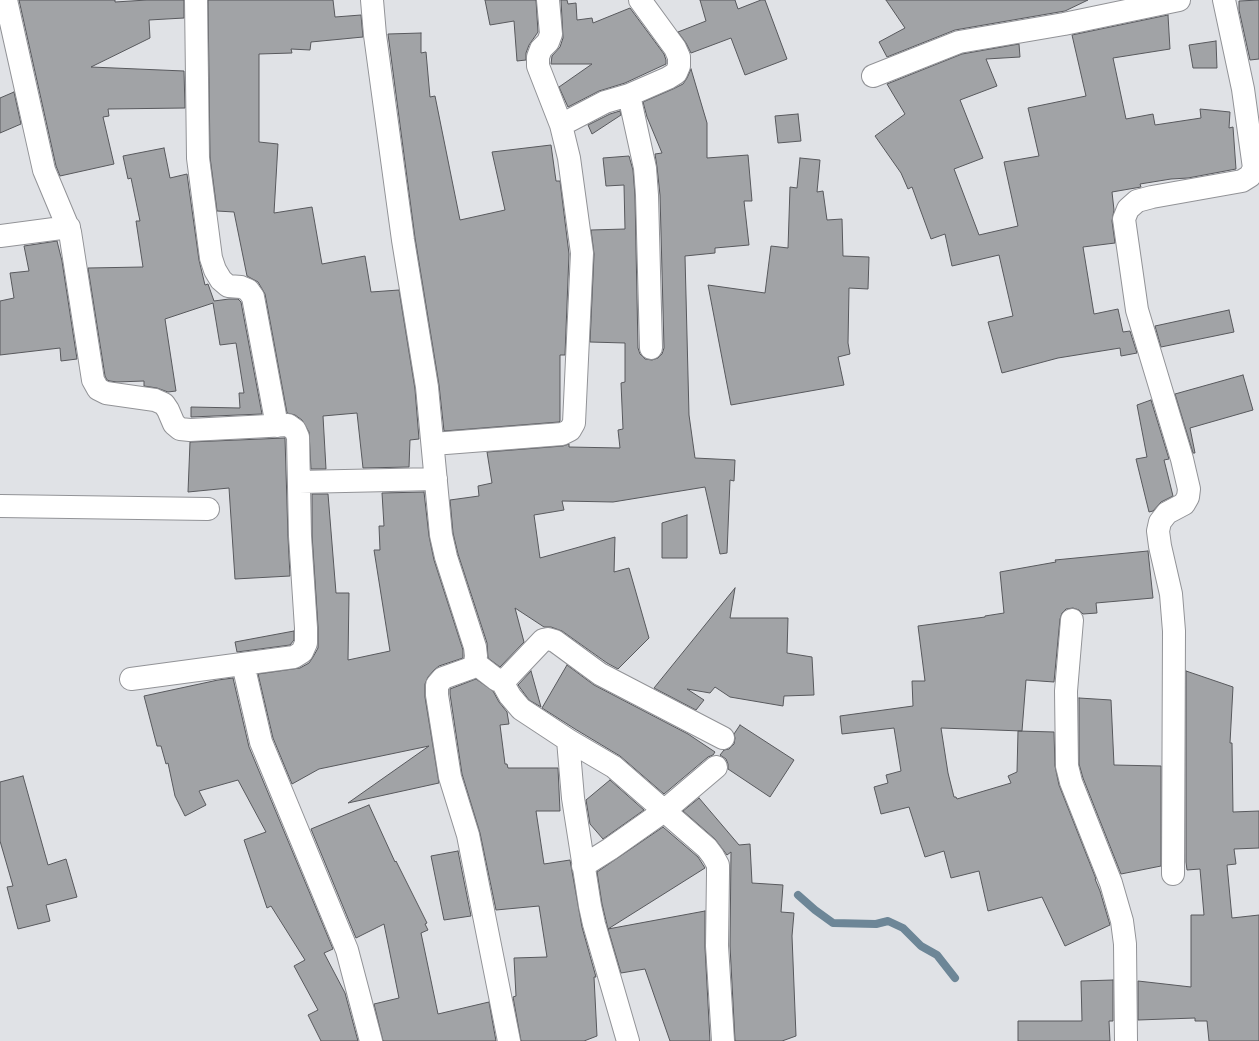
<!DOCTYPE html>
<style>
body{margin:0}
canvas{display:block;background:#e0e2e6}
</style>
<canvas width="1259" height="1041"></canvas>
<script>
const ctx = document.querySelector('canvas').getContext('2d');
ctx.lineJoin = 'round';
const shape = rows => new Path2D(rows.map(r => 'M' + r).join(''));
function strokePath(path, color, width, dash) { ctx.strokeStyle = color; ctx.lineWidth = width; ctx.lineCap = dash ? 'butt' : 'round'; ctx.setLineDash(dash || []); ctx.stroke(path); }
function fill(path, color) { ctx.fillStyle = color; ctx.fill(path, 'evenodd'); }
strokePath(shape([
 [798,895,815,910,833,923,876,924,888,921,903,928,921,946,937,955,955,978]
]), '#6d8697', 8);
const building = shape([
 [19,0,115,0,115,2,147,0,184,0,184,18,149,20,150,38,91,67,184,71,185,108,108,109,109,116,103,117,114,164,60,176,56,166,19,0],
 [208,0,333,0,335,17,361,15,363,37,311,42,310,50,291,49,292,53,259,54,259,142,278,144,274,213,312,207,322,264,365,256,371,292,399,290,415,389,419,439,410,440,409,467,363,468,357,413,323,416,326,469,311,469,309,432,302,420,295,415,287,413,265,294,258,282,247,276,234,212,217,211,210,157,208,0],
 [485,0,536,0,538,32,529,45,526,53,526,60,517,61,514,21,490,25,485,0],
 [561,0,567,0,568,4,576,3,577,20,592,18,593,23,630,8,664,54,666,60,666,64,625,83,599,91,568,107,559,87,592,64,551,64,552,56,560,47,563,38,561,0],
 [700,0,735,0,738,9,761,0,765,0,787,59,745,75,731,38,691,53,686,43,678,32,706,21,700,0],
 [886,0,1088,0,1065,11,955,30,887,57,879,42,905,28,886,0],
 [1259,0,1259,59,1250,60,1239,10,1239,1,1259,0],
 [1168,15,1170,49,1113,58,1126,119,1153,114,1155,125,1201,118,1200,109,1230,112,1229,128,1233,127,1236,169,1188,178,1171,179,1140,184,1141,187,1112,192,1114,210,1112,221,1115,243,1083,247,1094,314,1118,309,1123,332,1130,331,1137,353,1121,356,1120,348,1058,358,1002,373,988,322,1013,316,999,255,952,266,945,234,931,239,912,187,908,189,901,173,875,136,905,114,887,84,962,54,1019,44,1020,57,986,59,997,86,960,100,983,158,954,169,979,235,1018,226,1004,162,1039,156,1028,108,1086,96,1072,35,1168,15],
 [421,33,421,53,426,52,430,97,435,96,460,220,505,210,492,152,551,145,556,181,560,181,569,254,565,355,560,355,560,421,559,422,444,431,439,385,415,238,388,34,421,33],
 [1216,41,1217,68,1193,68,1189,45,1216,41],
 [691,69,707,123,707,158,748,155,752,201,744,201,749,245,715,248,715,253,685,256,689,415,695,458,735,460,734,481,730,480,727,553,720,554,705,487,613,502,562,501,564,510,534,515,540,558,615,537,614,572,629,568,649,638,618,669,607,663,562,631,551,627,544,627,515,608,524,642,500,667,488,658,487,643,458,554,453,533,450,500,479,496,478,486,492,483,487,452,563,446,569,444,569,447,620,448,618,430,623,429,621,383,625,382,625,343,590,342,594,254,591,230,625,229,624,185,606,186,603,158,629,156,633,170,635,196,638,348,640,354,645,359,652,360,658,358,662,354,664,348,660,195,657,167,655,154,662,153,647,117,643,102,673,89,683,84,687,78,691,69],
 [14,92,21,124,0,133,0,98,14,92],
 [620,111,621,115,592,134,588,125,610,114,620,111],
 [798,114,801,141,778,143,775,116,798,114],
 [164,148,170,178,187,174,199,260,205,285,208,284,214,301,229,299,238,299,241,302,262,414,191,417,191,407,240,408,239,393,244,393,236,343,220,345,213,303,165,319,176,391,168,392,157,388,144,386,144,381,117,382,110,381,107,380,105,376,88,268,143,267,136,221,140,221,131,178,128,179,123,156,164,148],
 [800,158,820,160,817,192,823,191,827,220,842,219,843,256,869,257,868,289,849,288,848,343,850,354,838,357,844,385,731,405,708,285,765,293,771,246,788,248,790,187,797,188,800,158],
 [57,241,62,261,77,359,61,361,60,348,0,355,0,301,14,298,10,273,29,271,24,246,57,241],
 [1229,310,1234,332,1161,347,1155,326,1229,310],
 [1243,375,1253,410,1190,428,1195,453,1193,453,1175,394,1243,375],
 [1151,400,1169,459,1164,460,1173,496,1161,502,1153,511,1149,512,1136,459,1147,457,1137,405,1151,400],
 [285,438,288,536,290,576,235,579,229,488,188,492,190,442,285,438],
 [424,492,429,536,434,560,463,650,463,658,439,666,434,670,428,677,425,684,425,697,439,783,348,803,429,746,319,769,292,784,273,738,258,674,300,668,309,663,313,657,318,648,318,627,312,535,312,494,328,494,336,593,349,593,348,660,390,651,374,550,380,550,379,526,384,526,382,493,424,492],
 [687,515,687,558,662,558,662,523,687,515],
 [1148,551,1153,598,1096,603,1097,613,1083,614,1079,610,1073,608,1066,609,1062,613,1060,619,1054,682,1026,680,1022,731,941,728,948,773,954,797,956,797,957,799,1011,783,1008,776,1017,772,1018,731,1054,732,1055,766,1059,785,1096,879,1095,879,1100,891,1110,925,1065,946,1042,897,988,911,979,871,951,878,944,851,925,857,909,807,881,814,874,787,888,783,886,775,901,771,894,728,842,734,840,716,913,706,912,681,925,681,918,626,985,617,985,616,1004,613,1000,572,1056,562,1055,560,1148,551],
 [735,588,730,618,788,618,787,653,812,657,814,695,784,696,783,706,730,697,715,687,710,693,687,689,704,700,696,710,654,688,735,588],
 [294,631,294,640,290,645,237,652,235,642,294,631],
 [567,665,594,685,688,734,715,752,713,755,708,757,664,794,620,756,575,729,542,708,567,665],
 [531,671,541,707,529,700,518,685,531,671],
 [1186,671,1233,687,1230,743,1232,743,1233,812,1259,811,1259,848,1234,849,1236,864,1227,865,1232,918,1259,915,1259,1041,1209,1041,1207,1021,1195,1021,1195,1018,1138,1020,1138,981,1191,987,1191,915,1204,915,1200,869,1187,870,1186,862,1186,671],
 [233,678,249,747,333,949,324,953,345,993,358,1041,321,1041,308,1015,318,1010,294,966,305,960,271,906,267,908,244,840,266,832,238,780,199,791,206,805,185,816,175,796,168,763,166,764,161,746,157,746,144,696,218,680,233,678],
 [476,679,493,691,499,702,507,712,509,724,500,725,505,764,507,764,508,768,558,768,560,811,536,811,544,864,570,860,582,927,596,977,594,977,597,1036,584,1041,521,1041,513,997,516,996,514,958,547,957,539,906,496,910,480,833,462,774,450,694,450,689,476,679],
 [1079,698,1111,700,1114,765,1161,766,1161,866,1121,874,1083,778,1079,764,1079,698],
 [740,725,794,760,770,797,728,769,728,764,726,759,720,755,724,750,729,749,734,744,735,738,734,734,740,725],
 [23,776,48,865,66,859,77,897,46,905,50,921,18,929,7,887,13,886,0,841,0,782,23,776],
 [610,780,644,810,603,839,590,824,586,800,610,780],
 [699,798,739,845,750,844,752,883,783,885,781,912,794,913,792,936,796,1036,782,1041,735,1041,730,946,731,852,727,855,715,839,683,811,699,798],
 [369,805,395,862,396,861,427,923,425,924,428,930,421,933,438,1014,489,1002,496,1041,383,1041,374,1004,399,998,384,924,356,938,311,829,369,805],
 [663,827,698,857,705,868,608,929,602,904,597,872,663,827],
 [458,851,471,916,444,920,431,856,458,851],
 [705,911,705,947,710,1041,670,1041,645,969,621,973,608,929,705,911],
 [1113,980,1113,1021,1109,1021,1110,1041,1018,1041,1018,1021,1082,1021,1081,981,1113,980]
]);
fill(building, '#a1a3a6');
strokePath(building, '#58595d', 1);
const minor = shape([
 [6,0,44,170,70,232,93,380,98,389,106,393,155,400,164,404,168,410,174,424,180,429,190,430,288,425,295,430,298,437,300,536,306,628,306,643,302,652,294,657,131,679],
 [196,0,198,158,211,258,215,270,221,280,228,286,241,287,248,290,253,297,277,426],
 [372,0,375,35,403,240,427,387,441,535,446,557,475,647,476,656,475,663,471,668,443,678,437,685,437,695,450,777,468,835,509,1041],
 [873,76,959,42,1064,24,1179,0],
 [629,95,645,168,647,195,651,348],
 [561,125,605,102,629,95,668,78,676,73,679,66,679,57,675,48,640,0],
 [0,236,69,227],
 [433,444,562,434,570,430,574,423,582,253,569,158,561,125,538,66,538,57,541,49,548,42,551,34,548,0],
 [299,482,436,479],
 [0,506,208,509],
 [1072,620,1066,691,1067,766,1071,782,1111,883,1122,921,1125,944,1126,1041],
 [475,663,497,680,501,680,507,678,543,640,548,639,555,641,600,674,723,738],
 [243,664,261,742,347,950,371,1041],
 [501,680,510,696,521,709,568,740,614,767,707,848,713,856,718,865,718,873,717,946,723,1041],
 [568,740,573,798,590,906,594,924,628,1041],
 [583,866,610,849,664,811,716,767],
 [1173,874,1174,631,1171,594,1160,546,1158,531,1160,522,1167,513,1184,504,1188,497,1189,489,1182,459,1137,310,1124,219,1128,209,1137,201,1152,197,1242,181,1250,176,1254,168,1243,89,1224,0]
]);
strokePath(minor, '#929397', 24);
strokePath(minor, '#fff', 22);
</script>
